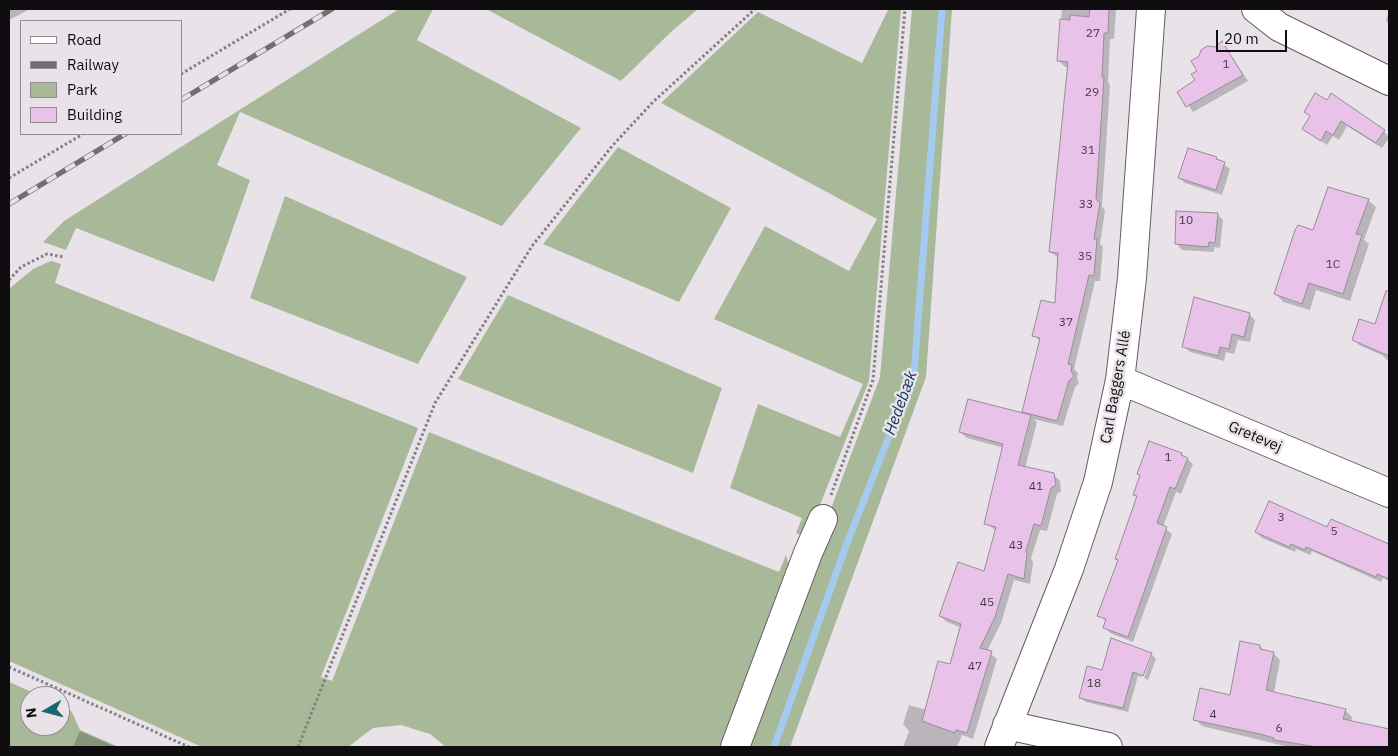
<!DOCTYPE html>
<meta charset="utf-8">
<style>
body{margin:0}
#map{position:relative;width:1398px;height:756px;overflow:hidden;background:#e9e3e9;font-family:"IBM Plex Sans",sans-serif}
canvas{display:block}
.frame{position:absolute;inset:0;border:10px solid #0f0d0f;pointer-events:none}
.legend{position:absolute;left:20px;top:20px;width:162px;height:115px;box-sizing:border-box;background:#e9e3e9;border:1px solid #928d92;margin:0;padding:6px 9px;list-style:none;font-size:15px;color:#0f0d0f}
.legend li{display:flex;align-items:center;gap:10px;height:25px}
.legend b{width:25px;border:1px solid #928d92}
.north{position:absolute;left:20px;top:686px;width:50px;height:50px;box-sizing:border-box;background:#e9e3e9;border:1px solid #928d92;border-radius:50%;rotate:262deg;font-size:14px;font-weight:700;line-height:20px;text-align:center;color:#0f0d0f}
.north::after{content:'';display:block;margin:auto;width:18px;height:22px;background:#1a676f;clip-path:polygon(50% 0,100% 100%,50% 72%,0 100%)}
.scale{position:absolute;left:1216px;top:30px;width:71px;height:22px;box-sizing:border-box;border:2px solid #0f0d0f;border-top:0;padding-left:6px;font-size:15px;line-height:18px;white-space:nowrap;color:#0f0d0f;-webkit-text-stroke:4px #e9e3e9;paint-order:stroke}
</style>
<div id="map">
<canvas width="1398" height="756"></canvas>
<div class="frame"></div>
<ul class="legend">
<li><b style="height:6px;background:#fff"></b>Road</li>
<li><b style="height:6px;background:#726f72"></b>Railway</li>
<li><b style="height:14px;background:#a8b999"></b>Park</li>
<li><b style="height:14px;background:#e8c2e8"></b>Building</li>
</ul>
<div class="north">N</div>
<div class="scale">20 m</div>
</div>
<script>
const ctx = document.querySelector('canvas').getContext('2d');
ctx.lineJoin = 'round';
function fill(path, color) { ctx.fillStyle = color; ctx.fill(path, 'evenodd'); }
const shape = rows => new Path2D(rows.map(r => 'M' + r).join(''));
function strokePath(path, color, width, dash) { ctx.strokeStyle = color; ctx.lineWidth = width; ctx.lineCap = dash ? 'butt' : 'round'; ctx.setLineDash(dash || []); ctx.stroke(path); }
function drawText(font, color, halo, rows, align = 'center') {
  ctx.font = font + ' "IBM Plex Sans",sans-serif'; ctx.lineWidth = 5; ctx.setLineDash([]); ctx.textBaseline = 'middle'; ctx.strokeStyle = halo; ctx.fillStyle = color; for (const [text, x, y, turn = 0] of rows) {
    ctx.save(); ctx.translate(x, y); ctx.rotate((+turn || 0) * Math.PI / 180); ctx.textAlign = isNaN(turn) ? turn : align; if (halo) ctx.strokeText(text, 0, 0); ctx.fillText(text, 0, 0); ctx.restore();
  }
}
fill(shape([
 [399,9,433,9,417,40,581,128,502,226,240,112,217,165,250,180,214,282,76,228,66,250,43,242,64,221],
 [486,9,698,9,672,31,621,81],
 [886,9,901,9,869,381,807,538,796,533,802,518,730,488,758,404,840,437,863,384,714,319,765,226,849,271,877,219,661,103,758,12,862,63,888,10],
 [912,9,952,9,926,377,790,747,742,747,880,377],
 [618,147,731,208,679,302,543,244],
 [285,196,467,277,418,364,250,298],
 [51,261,61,264,55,283,418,428,321,677,332,681,429,432,779,572,786,555,790,570,727,747,446,747,430,734,401,725,373,728,348,747,202,747,9,661,9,289,33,269],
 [508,295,722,388,693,473,458,379],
 [9,682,41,696,30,696,30,726,60,726,60,704,72,712,80,730,119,747,9,747]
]), '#a8b999');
fill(shape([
 [9,9,30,9,9,20],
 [1062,9,1116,9,1114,39,1110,39,1108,82,1110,85,1102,206,1105,211,1100,244,1103,247,1100,281,1095,281,1074,369,1078,373,1077,378,1079,383,1075,387,1063,426,1033,419,1037,422,1025,468,1053,474,1060,481,1061,491,1057,494,1047,531,1040,530,1031,558,1033,562,1030,584,1014,580,1001,623,987,651,997,659,973,739,962,735,957,747,903,747,909,731,903,724,909,705,926,710,951,665,962,628,947,622,940,616,985,572,996,531,986,523,1004,448,967,438,960,432,1027,415,1023,411,1040,342,1034,335,1056,305,1059,258,1050,252,1069,67,1065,67,1058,60],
 [1389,10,1389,24,1386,21],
 [1222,43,1248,81,1193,112,1179,92,1197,81,1200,57],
 [1305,112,1384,131,1389,138,1382,148,1347,126,1339,140,1333,136,1327,145,1303,129,1311,117],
 [1216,158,1230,169,1222,195,1185,183,1179,177],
 [1368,200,1376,207,1364,240,1369,244,1350,301,1316,290,1310,310,1283,302,1276,294,1314,231],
 [1217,214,1223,220,1220,248,1214,247,1214,252,1182,250,1177,244],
 [1195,299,1249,314,1255,320,1250,342,1238,340,1234,354,1226,352,1224,361,1190,352,1184,347],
 [1378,317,1389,321,1389,362,1382,355,1359,345,1354,339,1375,326],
 [1181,454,1193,464,1181,494,1176,492,1163,527,1172,534,1133,642,1110,633,1105,628,1107,622,1099,615,1119,561,1116,558,1138,498,1134,495,1141,476,1138,473],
 [1332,520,1389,544,1389,581,1383,578,1381,582,1312,551,1310,555,1296,549,1295,552,1262,538,1256,532,1328,529],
 [1260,646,1265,652,1273,653,1280,660,1274,693,1345,710,1352,717,1351,722,1389,730,1389,747,1289,747,1202,726,1195,719,1231,696],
 [1151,654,1141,677,1138,676,1128,712,1086,702,1080,697,1103,671],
 [1152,655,1156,659,1148,680,1144,678],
 [80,731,116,747,73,747]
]), '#0003');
strokePath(shape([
 [774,747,847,543,914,373,942,9]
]), '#a4cbef', 7);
const building = shape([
 [1090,9,1109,9,1108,33,1104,33,1102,77,1104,77,1096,199,1100,203,1094,239,1097,239,1094,276,1089,275,1068,364,1072,365,1071,371,1074,376,1069,381,1057,421,1022,412,1040,338,1032,336,1041,300,1055,303,1058,253,1049,252,1068,62,1057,61,1060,19,1070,20,1070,15,1089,17,1090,9],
 [1222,41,1243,75,1186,107,1177,92,1195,80,1191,74,1197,71,1191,61,1199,56,1201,50,1207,46,1215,47,1222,41],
 [1315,93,1327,100,1331,93,1385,130,1376,143,1341,121,1333,135,1326,131,1321,141,1302,129,1310,116,1304,112,1315,93],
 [1188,148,1217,157,1216,159,1225,162,1216,190,1178,178,1188,148],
 [1328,187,1369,199,1356,234,1362,235,1343,294,1309,283,1302,304,1274,294,1295,230,1298,225,1313,230,1328,187],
 [1176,211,1218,213,1215,243,1209,242,1208,247,1175,244,1176,211],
 [1386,291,1389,291,1389,356,1352,340,1359,319,1375,324,1386,291],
 [1194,297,1250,313,1244,337,1232,334,1229,349,1220,347,1218,356,1182,347,1194,297],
 [968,399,1031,415,1018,465,1054,473,1056,485,1051,488,1041,526,1034,524,1026,551,1027,554,1024,579,1008,574,995,617,980,648,992,651,967,733,956,730,955,733,922,721,938,661,950,664,961,624,939,616,958,562,984,571,996,527,984,524,1003,444,959,432,968,399],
 [1149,441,1182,453,1181,455,1188,458,1175,489,1170,487,1157,523,1167,527,1128,637,1103,628,1106,619,1097,616,1118,560,1115,559,1137,496,1133,495,1140,475,1137,474,1149,441],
 [1269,501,1327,527,1331,519,1389,544,1389,579,1377,574,1376,577,1306,547,1305,550,1291,544,1289,547,1255,532,1269,501],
 [1111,638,1152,653,1143,676,1133,672,1123,708,1079,698,1087,666,1102,670,1111,638],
 [1240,641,1260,645,1260,649,1274,652,1266,690,1346,709,1343,719,1389,729,1389,747,1317,747,1274,740,1274,738,1260,734,1193,720,1200,688,1230,695,1240,641]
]);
fill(building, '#e8c2e8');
strokePath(building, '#958e94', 1);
const street = shape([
 [1256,9,1279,27,1389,81],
 [1120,380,1389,493],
 [1007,725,1108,747],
 [735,747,808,553,823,519],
 [999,747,1069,569,1098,482,1120,380,1132,278,1151,9]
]);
strokePath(street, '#625c62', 30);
strokePath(shape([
 [181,74,290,9],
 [9,178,83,134],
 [9,280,21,267,47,254,64,257],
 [831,495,873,380,905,9],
 [9,667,189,747],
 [298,747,435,403,532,246,613,145,653,102,755,9]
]), '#837f83', 3, [2.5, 2.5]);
strokePath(street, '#fff', 28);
const rail = shape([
 [181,100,332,9],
 [9,204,125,134]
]);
strokePath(rail, '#726f72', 5.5);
strokePath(rail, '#e9e3e9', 4, [11]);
drawText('12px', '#453a45', null, [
 ["27",1093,34],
 ["1",1226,65],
 ["29",1092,93],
 ["31",1088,151],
 ["33",1086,205],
 ["10",1186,221],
 ["35",1085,257],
 ["1C",1333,265],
 ["37",1066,323],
 ["1",1168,458],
 ["41",1036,487],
 ["3",1281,518],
 ["5",1334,532],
 ["43",1016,546],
 ["45",987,603],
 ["47",975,667],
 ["18",1094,684],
 ["4",1213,715],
 ["6",1279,729]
]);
drawText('15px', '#0f0d0f', '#e9e3e9', [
 ["Carl Baggers Allé",1116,387,-80],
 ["Gretevej",1255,437,23]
]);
drawText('italic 16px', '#0b375a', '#e9e3e9', [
 ["Hedebæk",901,403,-70]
]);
</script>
